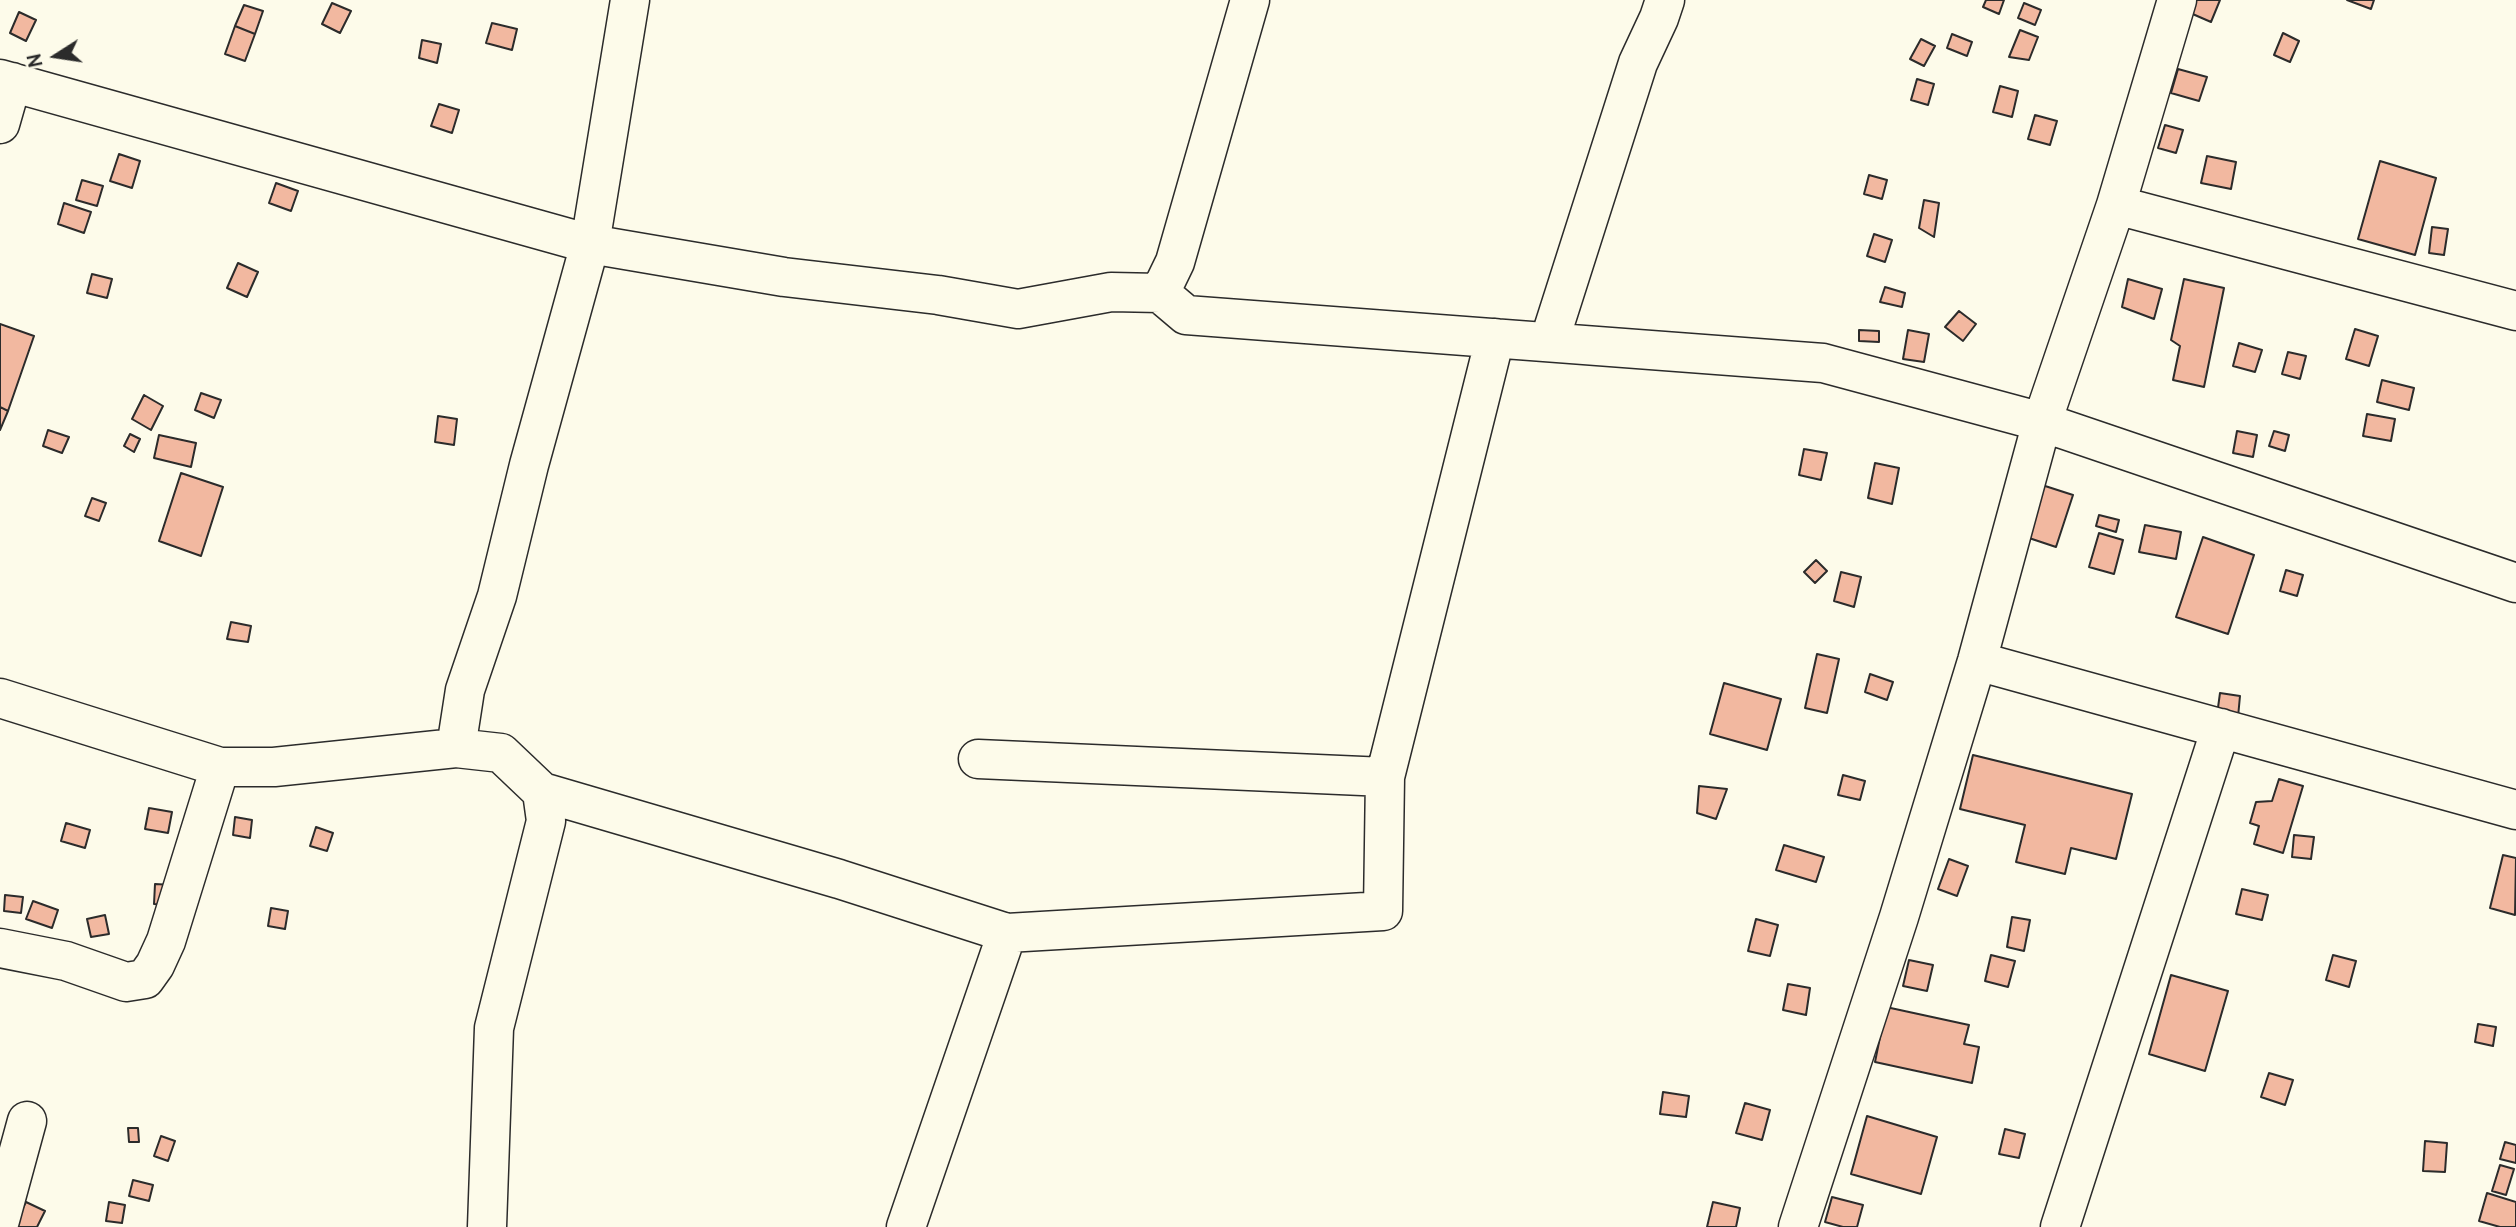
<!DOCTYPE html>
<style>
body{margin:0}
#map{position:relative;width:2516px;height:1227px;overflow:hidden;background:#fdfbea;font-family:Cabin,sans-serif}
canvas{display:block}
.north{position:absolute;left:21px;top:21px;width:70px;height:70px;-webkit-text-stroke:5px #fdfbea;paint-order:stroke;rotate:258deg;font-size:19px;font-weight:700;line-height:28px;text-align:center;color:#2b2b2b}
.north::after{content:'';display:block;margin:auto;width:24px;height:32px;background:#2b2b2b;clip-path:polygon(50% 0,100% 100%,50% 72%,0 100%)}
</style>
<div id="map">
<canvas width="2516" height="1227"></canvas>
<div class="north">N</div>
</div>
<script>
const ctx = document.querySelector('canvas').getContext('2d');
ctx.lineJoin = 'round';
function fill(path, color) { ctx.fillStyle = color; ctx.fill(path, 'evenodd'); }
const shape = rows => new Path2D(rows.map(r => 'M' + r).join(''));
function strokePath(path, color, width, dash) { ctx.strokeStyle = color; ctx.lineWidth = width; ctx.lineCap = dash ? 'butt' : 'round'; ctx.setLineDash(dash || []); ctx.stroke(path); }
const building = shape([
 [1986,0,2004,0,1999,14,1983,7,1986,0],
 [2193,0,2220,0,2211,22,2188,12,2193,0],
 [2347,0,2374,0,2371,9,2347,0],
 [332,3,351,11,340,33,322,24,332,3],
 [2024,3,2041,10,2035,25,2018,18,2024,3],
 [244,5,263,11,255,34,235,26,244,5],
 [19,12,36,20,26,41,10,33,19,12],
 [492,23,517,29,512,50,486,43,492,23],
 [235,26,255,34,245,61,225,54,235,26],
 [2020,30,2038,37,2029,60,2009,57,2020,30],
 [2283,33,2299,41,2290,62,2274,55,2283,33],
 [1952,34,1972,42,1967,56,1947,48,1952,34],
 [1921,39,1935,46,1924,66,1910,59,1921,39],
 [422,40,441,44,437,63,419,58,422,40],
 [2178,69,2207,77,2199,101,2171,93,2178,69],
 [1917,79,1934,84,1928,105,1911,100,1917,79],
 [2000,86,2018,91,2012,117,1993,112,2000,86],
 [439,104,459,110,452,133,431,126,439,104],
 [2035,115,2057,121,2050,145,2028,139,2035,115],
 [2165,125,2183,130,2176,153,2158,148,2165,125],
 [119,154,140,161,132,188,110,181,119,154],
 [2207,156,2236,162,2231,189,2201,183,2207,156],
 [2380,161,2436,178,2415,255,2358,239,2380,161],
 [1869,175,1887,180,1882,199,1864,194,1869,175],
 [82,180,103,186,97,206,76,200,82,180],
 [276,183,298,191,291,211,269,203,276,183],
 [1924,200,1939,203,1934,237,1919,228,1924,200],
 [64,203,91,212,84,233,58,224,64,203],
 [2432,227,2448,229,2444,255,2429,253,2432,227],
 [1874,234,1892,240,1885,262,1867,256,1874,234],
 [238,263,258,272,247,297,227,288,238,263],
 [92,274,112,279,107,298,87,293,92,274],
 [2128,279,2162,289,2154,319,2122,307,2128,279],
 [2184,279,2224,288,2204,387,2173,380,2180,346,2171,340,2184,279],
 [1885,287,1905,293,1902,307,1880,302,1885,287],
 [1959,311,1976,324,1963,341,1945,327,1959,311],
 [0,324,34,336,8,411,0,407,0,324],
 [2355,329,2378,336,2369,366,2346,359,2355,329],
 [1859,330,1879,331,1879,342,1859,341,1859,330],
 [1908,330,1929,334,1924,362,1903,359,1908,330],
 [2239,343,2262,350,2255,372,2233,366,2239,343],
 [2288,352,2306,356,2300,379,2282,374,2288,352],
 [2382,380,2414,388,2409,410,2377,402,2382,380],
 [201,393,221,400,214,418,195,410,201,393],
 [144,395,163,406,151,430,132,419,144,395],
 [0,407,8,411,0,430,0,407],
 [2367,414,2395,419,2391,441,2363,436,2367,414],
 [438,416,457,419,454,445,435,442,438,416],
 [48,430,69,437,62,453,43,446,48,430],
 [2237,431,2257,435,2253,457,2233,453,2237,431],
 [2274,431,2289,435,2285,451,2269,446,2274,431],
 [130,434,140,439,134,452,124,446,130,434],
 [159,435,196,443,191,467,154,458,159,435],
 [1804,449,1827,453,1821,480,1799,475,1804,449],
 [1875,463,1899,468,1892,504,1868,498,1875,463],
 [181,473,223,487,201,556,159,541,181,473],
 [2042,485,2073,495,2056,547,2026,537,2042,485],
 [92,498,106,503,99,521,85,516,92,498],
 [2099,515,2119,520,2116,532,2096,526,2099,515],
 [2145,525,2181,532,2176,559,2139,552,2145,525],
 [2099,533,2123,540,2114,574,2089,567,2099,533],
 [2203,537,2254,555,2228,634,2176,617,2203,537],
 [1816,560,1827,571,1815,583,1804,572,1816,560],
 [2286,570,2303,575,2297,596,2280,591,2286,570],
 [1841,572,1861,577,1854,607,1834,601,1841,572],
 [231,622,251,626,248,642,227,639,231,622],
 [1817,654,1839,659,1827,713,1805,708,1817,654],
 [1870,674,1893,682,1887,700,1865,692,1870,674],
 [1724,683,1781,699,1767,750,1710,734,1724,683],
 [2220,693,2240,696,2238,717,2217,715,2220,693],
 [1973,755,2132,794,2116,859,2071,848,2065,874,2016,862,2025,825,1960,809,1973,755],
 [1843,775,1865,781,1860,800,1838,795,1843,775],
 [2279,779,2303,786,2283,853,2254,844,2259,826,2250,823,2256,802,2272,801,2279,779],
 [1699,786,1727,789,1716,819,1697,813,1699,786],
 [149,808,172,812,168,833,145,829,149,808],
 [235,817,252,820,250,838,233,835,235,817],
 [66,823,90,830,85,848,61,841,66,823],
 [316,827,333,833,327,851,310,846,316,827],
 [2294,835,2314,837,2311,859,2292,857,2294,835],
 [1784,845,1824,857,1816,882,1776,870,1784,845],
 [2503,855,2516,858,2515,915,2490,908,2503,855],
 [1949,859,1968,866,1957,896,1938,889,1949,859],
 [155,884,172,885,171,905,154,904,155,884],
 [2242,889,2268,895,2262,920,2236,914,2242,889],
 [5,895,23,897,21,913,4,911,5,895],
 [33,901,58,910,52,928,26,919,33,901],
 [271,908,288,911,285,929,268,926,271,908],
 [105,915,109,934,91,937,87,919,105,915],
 [2012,917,2030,920,2024,951,2007,947,2012,917],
 [1756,919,1778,925,1770,956,1748,951,1756,919],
 [1991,955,2015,961,2008,987,1985,981,1991,955],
 [2333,955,2356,961,2349,987,2326,980,2333,955],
 [1909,960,1933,965,1927,991,1903,986,1909,960],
 [2171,975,2228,991,2205,1071,2149,1054,2171,975],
 [1788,984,1810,988,1806,1015,1783,1010,1788,984],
 [1886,1007,1969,1025,1964,1044,1979,1047,1972,1083,1875,1062,1886,1007],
 [2478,1024,2496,1027,2493,1046,2475,1042,2478,1024],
 [2269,1073,2293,1080,2285,1105,2261,1097,2269,1073],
 [1663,1092,1689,1096,1686,1117,1660,1114,1663,1092],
 [1745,1103,1770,1110,1762,1140,1736,1133,1745,1103],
 [1867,1116,1937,1137,1921,1194,1851,1174,1867,1116],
 [128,1128,138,1128,139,1142,129,1142,128,1128],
 [2005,1129,2025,1134,2019,1158,1999,1154,2005,1129],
 [161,1136,175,1141,168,1161,154,1156,161,1136],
 [2425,1141,2447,1143,2445,1172,2423,1171,2425,1141],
 [2505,1142,2516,1145,2516,1163,2500,1159,2505,1142],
 [2500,1165,2514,1169,2506,1195,2492,1191,2500,1165],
 [133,1180,153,1185,149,1201,129,1196,133,1180],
 [2487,1193,2516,1202,2516,1227,2500,1227,2479,1221,2487,1193],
 [1832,1197,1863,1205,1857,1227,1843,1227,1825,1222,1832,1197],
 [26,1202,45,1211,37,1227,13,1227,26,1202],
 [109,1202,125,1205,122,1223,106,1221,109,1202],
 [1713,1202,1740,1208,1736,1227,1707,1227,1713,1202]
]);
fill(building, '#f2b8a0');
strokePath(building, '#2b2b2b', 2);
const minor = shape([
 [0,79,590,244,784,277,938,295,1018,309,1111,292,1160,293,1175,262,1250,0],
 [0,124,12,82],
 [2116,205,2516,311],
 [1160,293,1186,315,1823,363,2042,422,2516,583],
 [1549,342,1638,63,1659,18,1665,0],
 [1977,661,2516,810],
 [0,698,220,767,274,767,456,748,501,753,542,792,546,821,494,1028,487,1227],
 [456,748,465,690,497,596,529,465,590,244,630,0],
 [978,759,1385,777],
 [542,792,839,879,1007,933,1383,911,1385,777,1495,338],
 [0,948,66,961,126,982,145,979,155,965,166,941,220,767],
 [0,1220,27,1121],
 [906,1227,1007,933],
 [1798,1227,1899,917,1977,661,2042,422,2116,205,2177,0],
 [2060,1227,2221,728]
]);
strokePath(minor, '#2b2b2b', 41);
strokePath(minor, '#fdfbea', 38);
</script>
